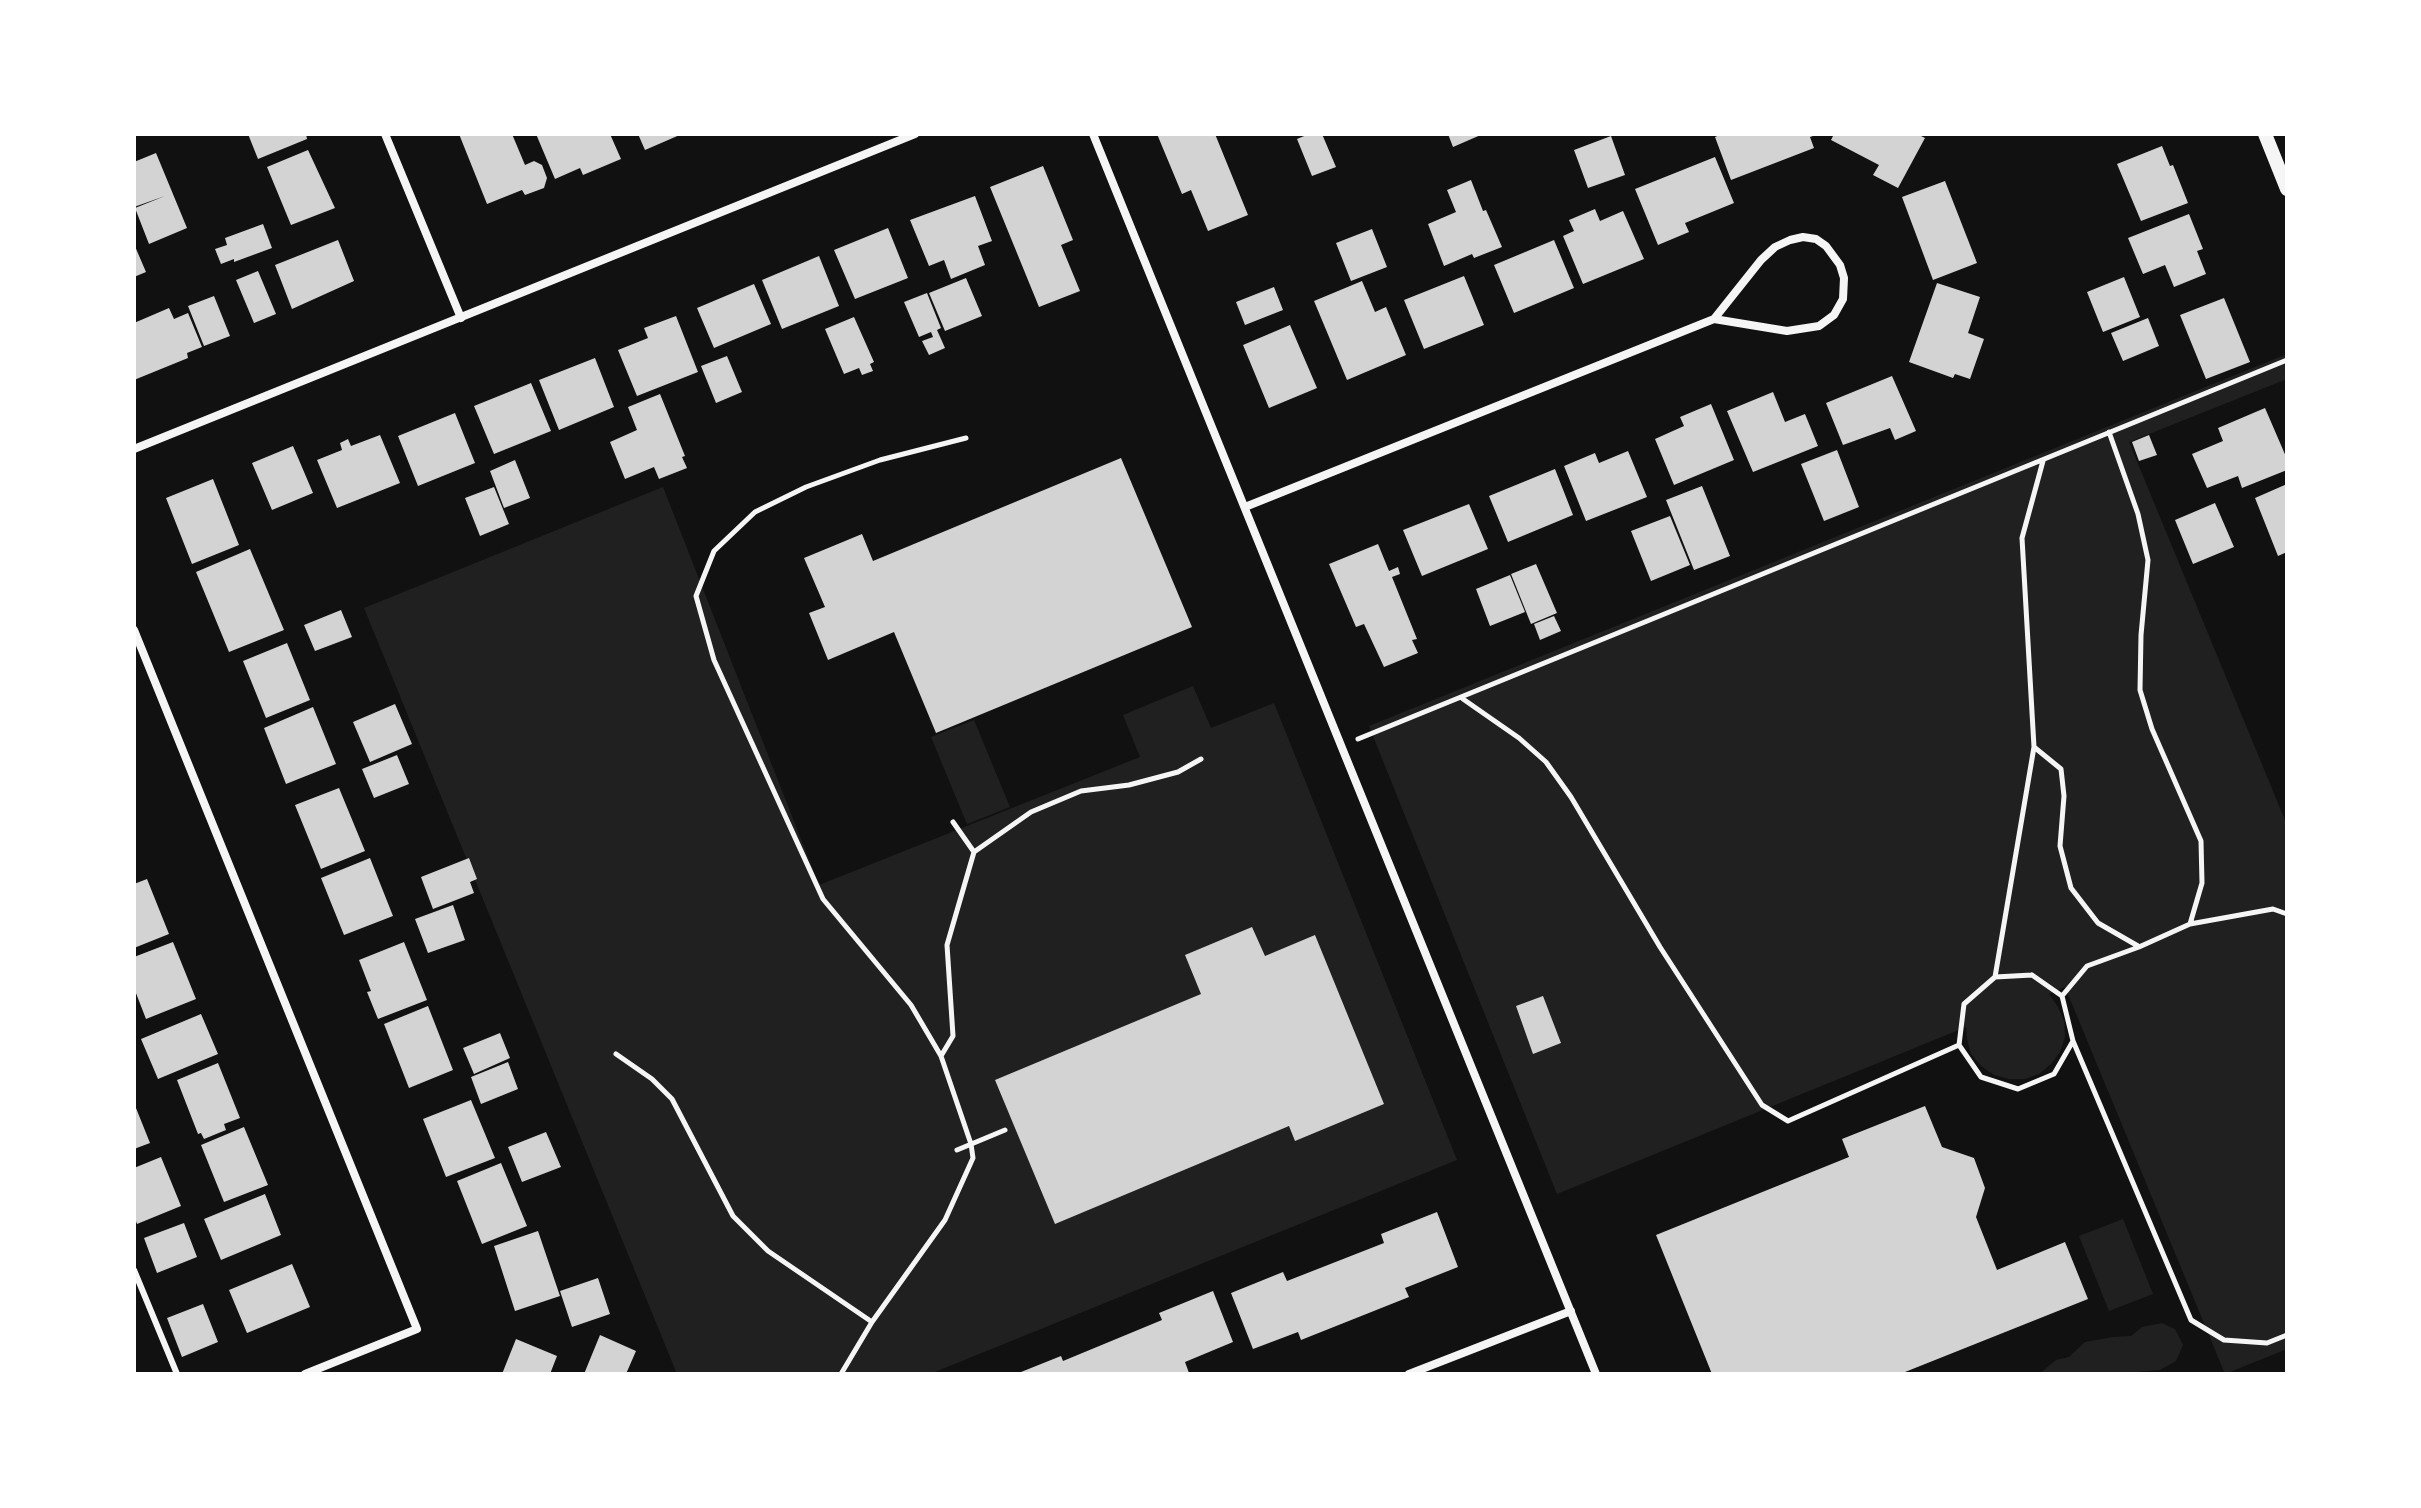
<!DOCTYPE html>
<style>
body{margin:0}
#map{position:relative;width:2421px;height:1508px;overflow:hidden;background:#111;font-family:"PT Serif",serif}
canvas{display:block}
.frame{position:absolute;inset:0;border:136px solid #fff;pointer-events:none}
</style>
<div id="map">
<canvas width="2421" height="1508"></canvas>
<div class="frame"></div>
</div>
<script>
const ctx = document.querySelector('canvas').getContext('2d');
ctx.lineJoin = 'round';
function fill(path, color) { ctx.fillStyle = color; ctx.fill(path, 'evenodd'); }
const shape = rows => new Path2D(rows.map(r => 'M' + r).join(''));
function strokePath(path, color, width, dash) { ctx.strokeStyle = color; ctx.lineWidth = width; ctx.lineCap = dash ? 'butt' : 'round'; ctx.setLineDash(dash || []); ctx.stroke(path); }
fill(shape([
 [2287,354,2287,379,2129,442,2287,825,2287,1349,2225,1374,2065,987,2049,994,2058,1007,2064,1021,2065,1037,2060,1052,2051,1064,2039,1074,2025,1079,2009,1079,1994,1075,1981,1066,1971,1054,1967,1039,1966,1027,1557,1194,1369,726],
 [663,487,819,885,1140,757,1123,715,1193,686,1211,728,1274,703,1457,1160,930,1374,677,1374,364,608],
 [974,720,1010,807,967,824,931,737],
 [2123,1219,2153,1294,2109,1311,2079,1236],
 [2162,1323,2175,1329,2183,1345,2176,1361,2160,1370,2135,1372,2132,1374,2039,1374,2056,1360,2069,1357,2085,1342,2113,1337,2131,1336,2142,1327]
]), '#202020');
fill(shape([
 [248,134,306,134,307,139,258,159],
 [459,134,512,134,525,165,534,161,542,165,547,178,544,188,525,195,522,190,487,204],
 [536,134,610,134,621,159,583,175,580,168,555,179],
 [638,134,682,134,645,150],
 [1157,134,1215,134,1248,215,1208,231,1191,190,1182,194],
 [1309,134,1322,134,1336,167,1312,176,1297,139],
 [1448,134,1483,134,1453,147],
 [1722,134,1816,134,1816,135,1810,137,1814,148,1731,180,1715,137],
 [1834,134,1917,134,1925,138,1898,188,1873,175,1879,165,1831,140],
 [1611,136,1625,175,1588,188,1574,150],
 [2162,146,2170,166,2173,165,2188,203,2141,221,2117,164],
 [308,150,335,208,291,225,267,167],
 [156,153,187,228,149,244,135,208,165,196,134,207,134,162],
 [1715,157,1734,203,1685,223,1689,232,1658,245,1635,189],
 [1043,166,1073,240,1061,245,1080,291,1039,307,990,187],
 [1471,180,1483,211,1486,210,1502,247,1474,258,1472,254,1444,266,1428,224,1456,212,1447,190],
 [1945,181,1977,263,1933,280,1902,197],
 [975,196,992,241,978,246,985,265,951,279,944,260,929,266,910,220],
 [1595,209,1600,221,1623,211,1644,259,1583,284,1563,236,1574,231,1569,220],
 [2189,214,2203,249,2197,251,2206,274,2174,287,2165,265,2143,274,2128,238],
 [263,224,272,248,234,262,234,259,221,264,215,249,227,245,225,238],
 [888,228,908,278,855,299,834,250],
 [1372,229,1387,267,1351,281,1336,243],
 [338,240,354,281,292,309,275,265],
 [1554,240,1574,288,1514,313,1494,265],
 [134,244,146,272,134,277],
 [819,256,839,306,782,329,762,280],
 [258,271,276,314,254,323,236,280],
 [1464,276,1484,325,1424,349,1404,300],
 [2124,277,2140,317,2103,332,2087,292],
 [966,278,982,316,945,331,929,293],
 [1362,281,1375,312,1386,307,1406,355,1347,380,1314,301],
 [1937,283,1980,297,1968,333,1984,339,1970,379,1955,374,1953,378,1909,362],
 [754,284,771,324,714,348,697,308],
 [1274,287,1283,310,1245,325,1236,302],
 [927,293,941,328,937,330,945,348,929,355,922,341,933,337,931,332,919,337,904,302],
 [214,296,230,336,204,346,188,306],
 [2224,298,2250,362,2206,379,2180,315],
 [169,308,174,319,188,313,202,347,187,353,188,358,134,380,134,323],
 [676,316,698,372,637,396,618,350,648,338,644,328],
 [854,317,874,362,870,364,873,371,862,375,859,368,844,374,825,329],
 [2148,318,2159,346,2123,361,2111,333],
 [1290,325,1317,388,1269,408,1243,345],
 [727,356,742,392,716,403,701,366],
 [595,358,614,407,559,430,539,380],
 [1892,376,1916,431,1895,440,1890,428,1843,445,1826,403],
 [531,383,551,431,494,454,474,406],
 [1773,392,1785,422,1805,414,1818,446,1753,472,1727,411],
 [660,394,685,456,682,457,687,468,659,479,654,467,625,479,610,442,637,430,628,407],
 [1711,404,1734,460,1674,485,1655,439,1684,426,1680,417],
 [2265,408,2287,459,2287,470,2242,488,2238,476,2207,488,2192,454,2223,441,2218,428],
 [455,413,475,463,418,486,398,436],
 [380,435,400,483,337,508,317,460,342,450,340,443,348,439,351,446],
 [2149,435,2157,455,2139,461,2132,442],
 [293,446,313,493,272,510,252,463],
 [1837,450,1859,507,1824,521,1801,464],
 [1628,451,1647,497,1586,521,1564,466,1595,453,1599,463],
 [1121,458,1192,627,936,733,894,632,828,660,809,613,825,607,804,558,862,534,873,561],
 [515,460,530,498,504,508,490,471],
 [1555,469,1573,515,1508,542,1489,496],
 [213,479,239,545,192,564,166,498],
 [2287,484,2287,552,2278,556,2255,498],
 [1702,486,1730,556,1694,570,1666,500],
 [494,487,509,524,480,536,465,498],
 [2215,503,2234,547,2193,564,2175,520],
 [1469,504,1488,549,1422,576,1403,530],
 [1670,516,1690,565,1651,581,1631,531],
 [1378,544,1389,571,1398,567,1400,574,1392,577,1417,639,1412,640,1418,653,1384,667,1364,624,1356,627,1329,564],
 [250,549,284,630,229,652,196,572],
 [1536,564,1557,613,1531,624,1511,574],
 [1510,575,1525,612,1490,626,1476,589],
 [341,610,352,637,315,651,304,625],
 [1554,616,1561,631,1540,640,1534,624],
 [287,643,310,700,266,718,243,661],
 [395,704,412,744,370,762,353,722],
 [313,707,336,764,286,784,264,728],
 [397,755,409,784,374,798,362,769],
 [339,788,365,851,321,869,295,805],
 [370,858,393,916,344,935,321,878],
 [469,858,477,879,470,882,474,893,433,909,421,877],
 [147,879,169,934,134,948,134,884],
 [453,905,465,940,428,953,415,919],
 [1252,927,1265,956,1315,935,1384,1104,1295,1141,1289,1126,1055,1224,995,1080,1201,994,1185,955],
 [173,942,196,999,146,1019,134,988,134,957],
 [404,942,427,1000,378,1019,367,992,371,991,359,960],
 [1543,996,1561,1043,1533,1054,1516,1006],
 [428,1006,453,1070,409,1088,384,1024],
 [201,1014,218,1054,158,1079,141,1039],
 [500,1033,510,1058,474,1074,463,1048],
 [508,1062,518,1089,481,1104,471,1077],
 [218,1063,240,1118,224,1124,226,1130,204,1139,201,1133,198,1134,177,1080],
 [471,1100,495,1158,446,1177,423,1119],
 [134,1103,150,1143,134,1149],
 [1925,1106,1942,1147,1974,1158,1985,1188,1976,1217,1997,1270,2065,1242,2088,1299,1900,1374,1712,1374,1656,1235,1849,1157,1842,1139],
 [244,1127,268,1185,224,1202,201,1145],
 [546,1132,561,1167,522,1182,508,1147],
 [161,1157,181,1206,137,1224,134,1216,134,1168],
 [501,1163,527,1226,482,1244,457,1181],
 [265,1194,281,1235,221,1260,204,1219],
 [1437,1212,1458,1267,1405,1288,1409,1297,1301,1340,1298,1332,1253,1349,1231,1293,1283,1272,1287,1281,1384,1243,1381,1234],
 [184,1223,197,1257,157,1273,144,1238],
 [538,1231,560,1296,515,1311,494,1246],
 [292,1264,310,1307,247,1333,229,1290],
 [598,1278,610,1314,572,1327,560,1291],
 [1213,1291,1233,1342,1185,1362,1189,1373,1016,1374,1061,1356,1063,1361,1162,1320,1159,1313],
 [203,1304,218,1342,182,1357,167,1318],
 [600,1335,636,1351,626,1374,584,1374],
 [516,1339,557,1356,550,1374,502,1374]
]), '#d3d3d3');
strokePath(shape([
 [2109,432,2138,514,2148,560,2141,635,2140,690,2152,729,2201,841,2202,883,2190,924],
 [1463,699,1519,738,1546,762,1571,797,1660,947,1762,1105,1788,1121,1959,1045],
 [1358,739,2287,360],
 [2034,747,2061,769,2064,796,2060,846,2071,888,2098,923,2138,946],
 [953,822,974,852],
 [2032,975,2062,996,2073,1041,2054,1074,2018,1089,1981,1077,1959,1045,1964,1004,1995,977,2032,975],
 [1995,977,2034,747,2022,538,2043,461],
 [2062,996,2087,966,2139,947,2190,924,2273,909,2287,914],
 [2073,1041,2191,1320,2224,1340,2267,1343,2287,1335],
 [616,1054,652,1079,672,1099,733,1216,768,1251,872,1322],
 [941,1056,911,1005,823,899,714,660,696,596,714,551,755,512,806,487,880,460,966,438],
 [957,1150,1005,1130],
 [841,1374,872,1322,945,1220,973,1158,971,1144,941,1056,953,1036,947,945,974,852,1031,812,1081,791,1129,785,1178,772,1201,759]
]), '#f5f5f5', 5);
strokePath(shape([
 [134,1270,177,1374]
]), '#f5f5f5', 6);
strokePath(shape([
 [385,134,461,318],
 [1093,134,1596,1374],
 [134,449,915,134],
 [1245,507,1714,319,1761,260,1775,247,1790,240,1803,237,1816,239,1826,246,1840,265,1844,278,1843,299,1834,315,1819,326,1787,331,1714,319],
 [134,630,417,1329,305,1374],
 [1409,1374,1571,1311]
]), '#f5f5f5', 8);
strokePath(shape([
 [2265,134,2287,189]
]), '#f5f5f5', 14);
</script>
